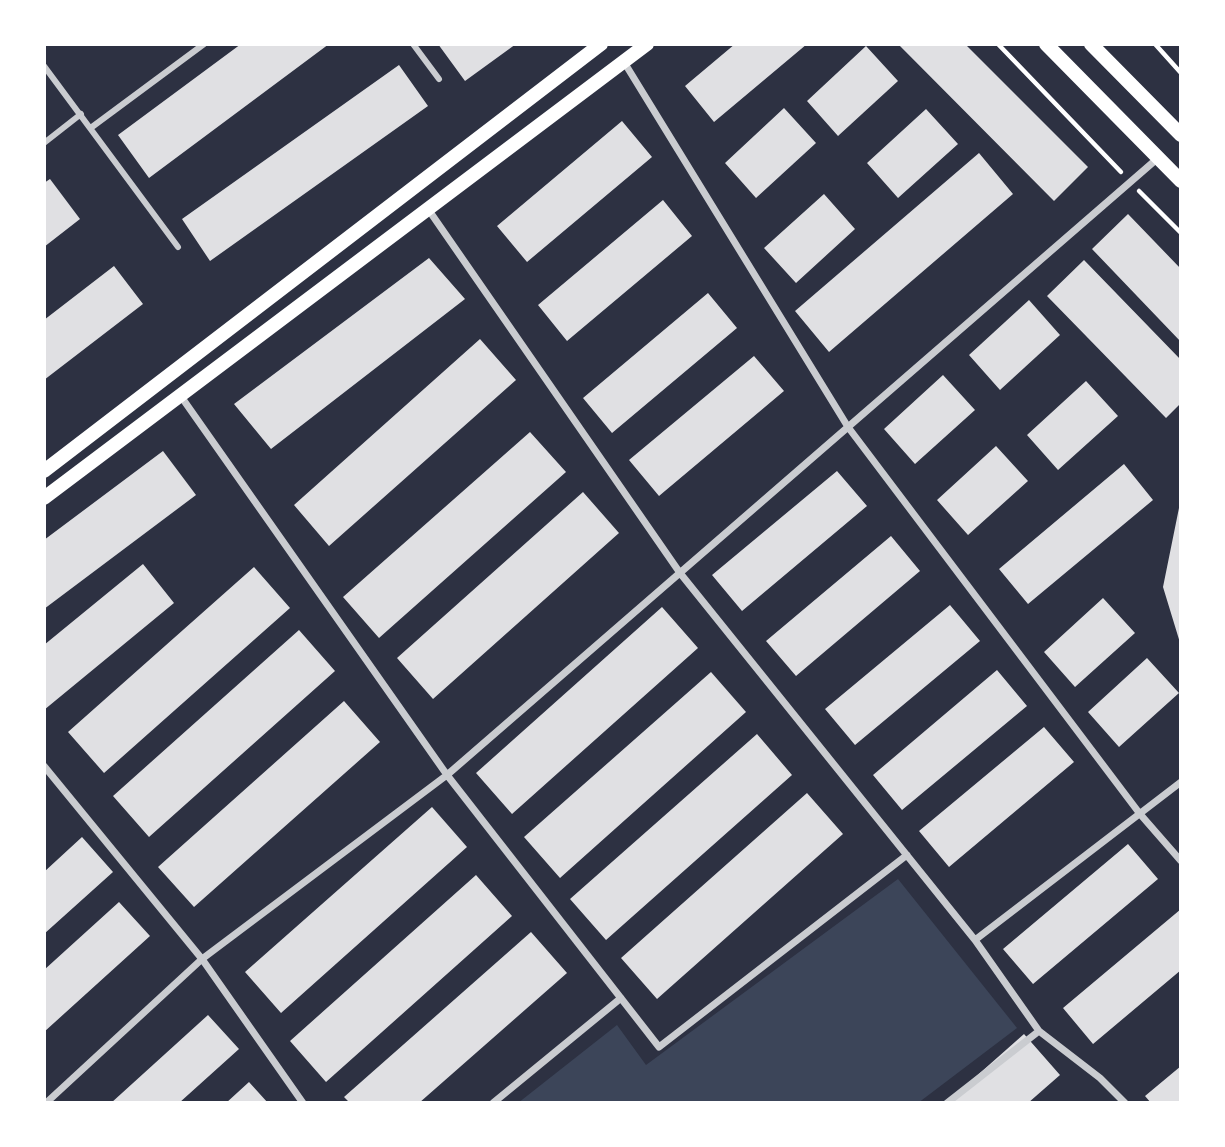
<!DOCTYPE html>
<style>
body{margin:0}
#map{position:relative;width:1225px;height:1147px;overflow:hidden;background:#2d3142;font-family:Mulish,sans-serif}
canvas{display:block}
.frame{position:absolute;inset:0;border:46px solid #fff;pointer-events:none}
</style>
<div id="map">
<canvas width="1225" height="1147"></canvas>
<div class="frame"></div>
</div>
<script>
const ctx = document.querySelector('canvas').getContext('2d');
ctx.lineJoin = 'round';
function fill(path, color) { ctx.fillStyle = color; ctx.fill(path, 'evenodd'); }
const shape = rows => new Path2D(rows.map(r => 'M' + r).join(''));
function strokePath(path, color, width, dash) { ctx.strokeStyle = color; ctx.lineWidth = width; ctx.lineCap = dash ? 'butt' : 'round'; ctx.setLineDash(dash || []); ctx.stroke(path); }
fill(shape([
 [898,879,1017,1028,918,1103,518,1103,617,1025,646,1065]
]), '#3c4559');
fill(shape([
 [241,44,329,44,149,178,118,135],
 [438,44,516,44,465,81],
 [735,44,807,44,714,122,685,86],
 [898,44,965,44,1088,167,1054,201],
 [866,46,898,81,838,136,807,101],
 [399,65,428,106,210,261,182,219],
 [784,108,816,143,756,198,725,163],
 [926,109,958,144,898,198,867,163],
 [622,121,652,157,527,262,497,226],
 [979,153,1013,194,829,352,795,311],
 [50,179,80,219,44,247,44,183],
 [824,194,855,229,796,283,764,248],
 [663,200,692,236,567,341,538,305],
 [1128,214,1181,269,1181,342,1092,249],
 [429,258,465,299,271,449,234,404],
 [1084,260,1181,360,1181,403,1166,418,1047,296],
 [114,266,143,304,44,380,44,320],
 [708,293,737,328,612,433,583,398],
 [1029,300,1060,335,1000,390,969,355],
 [480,339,516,380,329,546,294,505],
 [754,356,784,391,659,496,629,460],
 [943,375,975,410,915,464,884,429],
 [1086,381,1118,416,1058,470,1027,435],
 [530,432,566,472,379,638,343,597],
 [996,446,1028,481,968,535,937,500],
 [163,451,196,495,44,609,44,540],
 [1124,464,1153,500,1028,604,999,569],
 [837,471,867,506,742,611,712,575],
 [583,492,619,533,433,699,397,658],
 [1180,503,1181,503,1181,646,1163,587],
 [891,536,920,571,796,676,766,641],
 [143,564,174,603,44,710,44,645],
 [254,567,290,608,104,773,68,732],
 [1103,598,1135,633,1075,687,1044,652],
 [950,605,980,641,855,745,825,709],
 [662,607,698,648,512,814,476,773],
 [299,630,335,671,149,837,113,796],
 [1147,658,1179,693,1119,747,1088,712],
 [997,670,1027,706,902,810,873,775],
 [711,672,746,712,560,878,524,837],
 [344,701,380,742,194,907,158,867],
 [1044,727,1074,762,949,867,919,831],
 [757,734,792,775,606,940,570,899],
 [807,793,843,834,657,999,621,958],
 [432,807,467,847,281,1013,245,972],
 [82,837,113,872,44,934,44,872],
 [1128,844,1158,879,1033,984,1003,949],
 [476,875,512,916,326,1082,290,1041],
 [119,902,150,936,44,1032,44,970],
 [1181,909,1181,970,1093,1044,1063,1008],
 [531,932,567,973,419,1103,350,1103,344,1097],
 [208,1015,239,1049,179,1103,111,1103],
 [1024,1034,1060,1075,1028,1103,946,1103],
 [1181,1066,1181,1103,1151,1103,1145,1096],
 [249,1082,268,1103,226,1103]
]), '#e0e0e3');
strokePath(shape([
 [998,44,1121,172],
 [1155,44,1181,73],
 [1139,191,1181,233]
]), '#fff', 4.5);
strokePath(shape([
 [413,44,439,79],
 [44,66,178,247],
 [92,127,204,44],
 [44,143,81,114]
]), '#caccd0', 6);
strokePath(shape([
 [624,62,848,427,1140,814,1181,861],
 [428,209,680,573,975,940,1039,1031,947,1103],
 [180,395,447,775,659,1047,907,855],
 [44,766,202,959,303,1103],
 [975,940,1181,782],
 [1039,1031,1100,1078,1125,1103],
 [46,1103,202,959,447,775,1158,158],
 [493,1103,621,998]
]), '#caccd0', 7);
strokePath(shape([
 [1046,44,1181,181],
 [1091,44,1181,135],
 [44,471,601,44],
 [44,498,647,44]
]), '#fff', 14);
</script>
